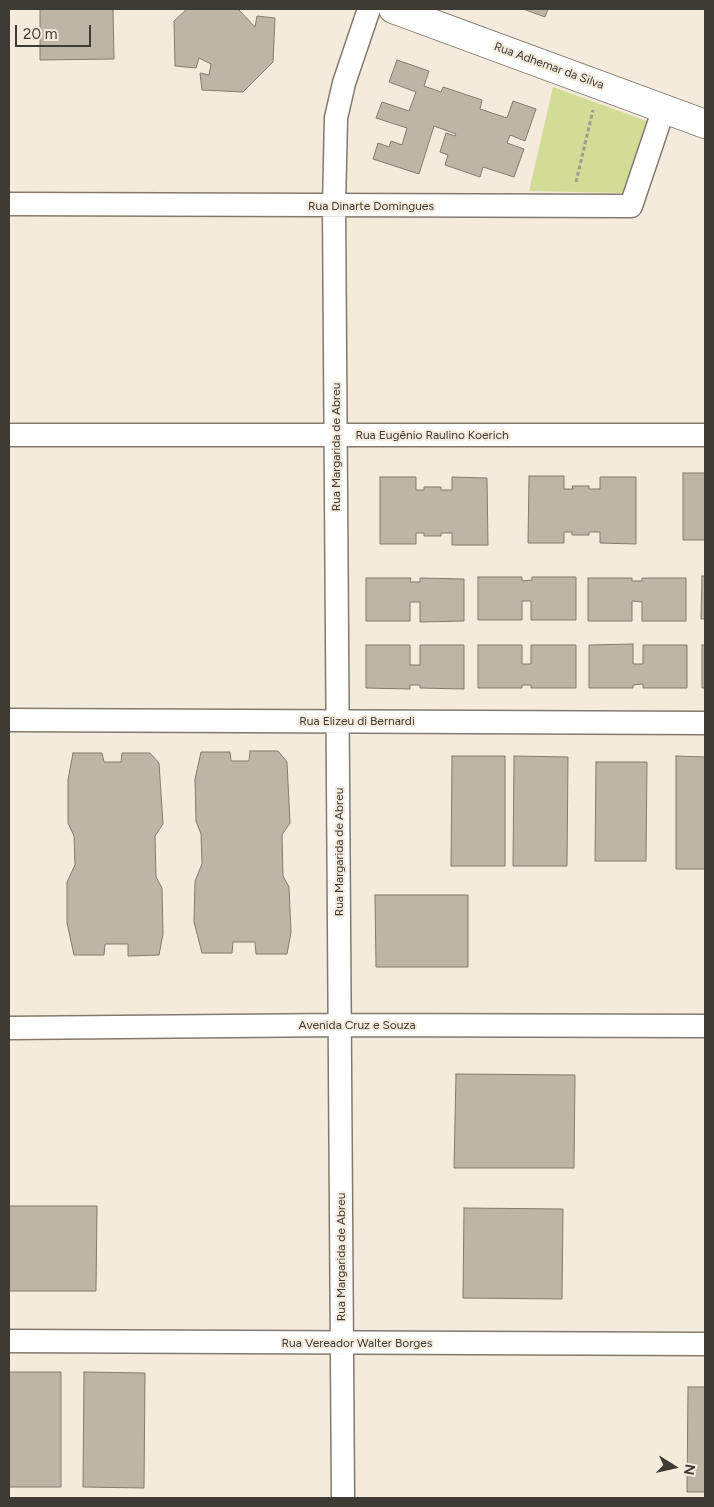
<!DOCTYPE html>
<meta charset="utf-8">
<style>
body{margin:0}
#map{position:relative;width:714px;height:1507px;overflow:hidden;background:#f5ebdd;font-family:Figtree,sans-serif}
canvas{display:block}
.frame{position:absolute;inset:0;border:10px solid #3e3b35;pointer-events:none}
.north{position:absolute;left:649px;top:1442px;width:50px;height:50px;-webkit-text-stroke:4px #f5ebdd;paint-order:stroke;rotate:100deg;font-size:14px;font-weight:700;line-height:20px;text-align:center;color:#3e3b35}
.north::after{content:'';display:block;margin:auto;width:18px;height:22px;background:#3e3b35;clip-path:polygon(50% 0,100% 100%,50% 72%,0 100%)}
.scale{position:absolute;left:15px;top:25px;width:76px;height:22px;box-sizing:border-box;border:2px solid #3e3b35;border-top:0;padding-left:6px;font-size:15px;line-height:18px;white-space:nowrap;color:#3e3b35;-webkit-text-stroke:4px #f5ebdd;paint-order:stroke}
</style>
<div id="map">
<canvas width="714" height="1507"></canvas>
<div class="frame"></div>
<div class="north">N</div>
<div class="scale">20 m</div>
</div>
<script>
const ctx = document.querySelector('canvas').getContext('2d');
ctx.lineJoin = 'round';
function fill(path, color) { ctx.fillStyle = color; ctx.fill(path, 'evenodd'); }
const shape = rows => new Path2D(rows.map(r => 'M' + r).join(''));
function strokePath(path, color, width, dash) { ctx.strokeStyle = color; ctx.lineWidth = width; ctx.lineCap = dash ? 'butt' : 'round'; ctx.setLineDash(dash || []); ctx.stroke(path); }
function drawText(font, color, halo, rows, align = 'center') {
  ctx.font = font + ' Figtree,sans-serif'; ctx.lineWidth = 4; ctx.setLineDash([]); ctx.textBaseline = 'middle'; ctx.strokeStyle = halo; ctx.fillStyle = color; for (const [text, x, y, turn = 0] of rows) {
    ctx.save(); ctx.translate(x, y); ctx.rotate((+turn || 0) * Math.PI / 180); ctx.textAlign = isNaN(turn) ? turn : align; if (halo) ctx.strokeText(text, 0, 0); ctx.fillText(text, 0, 0); ctx.restore();
  }
}
fill(shape([
 [553,87,647,121,623,193,529,191]
]), '#d3dc96');
const building = shape([
 [40,9,113,9,114,59,40,60,40,9],
 [187,9,249,9,238,9,255,27,257,16,275,18,273,62,243,92,202,90,200,73,209,75,211,64,199,58,196,68,175,66,174,21,187,9],
 [523,9,548,9,545,17,523,9],
 [397,60,429,71,424,86,441,92,443,87,482,100,480,109,507,118,513,101,536,109,525,141,510,135,507,143,524,149,514,177,483,167,480,177,445,165,448,155,440,152,446,133,455,136,456,134,434,126,419,174,373,159,378,143,389,147,391,141,402,145,407,128,376,118,382,102,409,111,416,92,389,82,397,60],
 [683,473,705,473,705,540,683,540,683,473],
 [529,476,564,476,564,489,573,489,572,486,589,486,589,489,600,489,600,477,636,477,636,544,600,543,600,532,589,532,589,535,572,535,572,532,564,532,564,543,528,543,529,476],
 [380,477,416,477,416,490,424,490,424,487,441,487,441,490,452,490,452,477,487,478,488,545,452,545,452,533,441,533,441,536,424,536,424,533,416,533,416,544,380,544,380,477],
 [702,576,705,576,705,619,701,619,702,576],
 [478,577,522,577,522,581,532,580,532,577,576,577,576,620,531,620,531,601,522,601,522,620,478,620,478,577],
 [366,578,411,578,410,582,420,582,420,578,464,579,464,621,420,622,420,602,410,602,410,621,366,621,366,578],
 [588,578,632,578,632,581,642,581,642,578,686,578,686,621,642,621,642,602,632,601,632,621,588,621,588,578],
 [633,644,633,664,643,664,643,645,687,645,687,688,643,688,643,684,633,685,633,688,589,688,589,645,633,644],
 [366,645,410,645,410,665,420,665,420,645,464,645,464,689,420,688,420,685,410,685,410,689,366,688,366,645],
 [478,645,522,645,522,664,531,664,531,645,576,645,576,688,531,688,531,685,522,685,522,688,478,688,478,645],
 [702,645,705,645,705,688,702,688,702,645],
 [250,751,278,751,287,762,290,823,282,835,283,876,289,887,291,932,287,954,256,954,255,942,233,942,232,953,202,953,194,922,195,881,202,864,201,834,196,821,195,779,201,752,230,752,231,761,249,761,250,751],
 [73,753,102,753,104,762,121,762,122,753,150,753,159,763,163,824,155,836,156,877,162,888,163,934,159,955,128,956,128,944,105,944,104,955,74,955,67,923,67,882,75,865,74,836,68,823,68,780,73,753],
 [452,756,505,756,505,866,451,866,452,756],
 [514,756,568,757,567,866,513,866,514,756],
 [676,756,705,757,705,869,676,869,676,756],
 [596,762,647,762,646,861,595,861,596,762],
 [375,895,468,895,468,967,376,967,375,895],
 [456,1074,575,1075,574,1168,454,1168,456,1074],
 [9,1206,97,1206,96,1291,9,1291,9,1206],
 [464,1208,563,1209,562,1299,463,1298,464,1208],
 [9,1372,61,1372,61,1487,9,1487,9,1372],
 [84,1372,145,1373,144,1488,83,1487,84,1372],
 [688,1387,705,1387,705,1492,687,1492,688,1387]
]);
fill(building, '#beb5a7');
strokePath(building, '#837b6f', 1);
const minor = shape([
 [9,204,631,206,664,108],
 [9,435,705,435],
 [9,720,705,723],
 [9,1028,340,1025,705,1026],
 [9,1341,705,1344],
 [343,1498,334,206,336,118,344,83,369,9]
]);
const tertiary = shape([
 [393,9,705,124]
]);
strokePath(minor, '#837a6e', 25);
strokePath(tertiary, '#837a6e', 30);
strokePath(shape([
 [576,182,593,110]
]), '#a29b91', 3, [4, 2.5]);
strokePath(minor, '#fff', 22);
strokePath(tertiary, '#fff', 28);
drawText('12px', '#3e3b35', '#f5ebdd', [
 ["Rua Adhemar da Silva",549,66,20],
 ["Rua Dinarte Domingues",371,206],
 ["Rua Eugênio Raulino Koerich",432,435],
 ["Rua Margarida de Abreu",336,447,-90],
 ["Rua Elizeu di Bernardi",357,721],
 ["Rua Margarida de Abreu",339,852,-90],
 ["Avenida Cruz e Souza",357,1025],
 ["Rua Margarida de Abreu",341,1257,-90],
 ["Rua Vereador Walter Borges",357,1343]
]);
</script>
